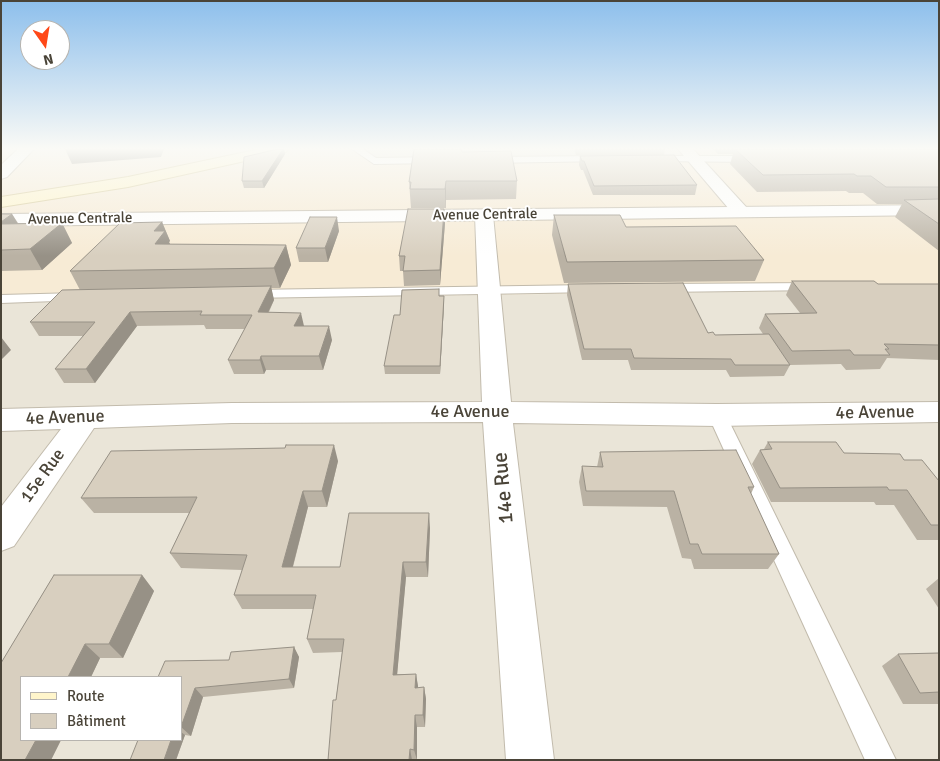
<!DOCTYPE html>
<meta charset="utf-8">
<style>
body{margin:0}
#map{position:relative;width:940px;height:761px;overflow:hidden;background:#f5f3ea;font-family:Signika,sans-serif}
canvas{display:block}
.frame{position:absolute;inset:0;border:2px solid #4a4438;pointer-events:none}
.legend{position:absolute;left:20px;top:676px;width:162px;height:65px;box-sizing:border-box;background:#fff;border:1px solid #b7b4af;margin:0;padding:6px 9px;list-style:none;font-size:15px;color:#4a4438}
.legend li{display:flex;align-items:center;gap:10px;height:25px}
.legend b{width:25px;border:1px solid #b7b4af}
.north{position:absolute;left:20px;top:20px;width:50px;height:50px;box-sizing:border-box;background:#fff;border:1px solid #b7b4af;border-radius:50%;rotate:167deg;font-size:14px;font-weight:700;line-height:20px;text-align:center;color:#4a4438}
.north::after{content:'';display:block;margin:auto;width:18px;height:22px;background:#ff4818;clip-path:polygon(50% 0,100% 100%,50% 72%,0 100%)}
</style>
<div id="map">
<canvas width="940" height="761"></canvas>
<div class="frame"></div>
<ul class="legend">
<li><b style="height:6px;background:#fff5cb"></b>Route</li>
<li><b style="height:14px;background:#d8cfbf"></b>Bâtiment</li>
</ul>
<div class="north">N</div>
</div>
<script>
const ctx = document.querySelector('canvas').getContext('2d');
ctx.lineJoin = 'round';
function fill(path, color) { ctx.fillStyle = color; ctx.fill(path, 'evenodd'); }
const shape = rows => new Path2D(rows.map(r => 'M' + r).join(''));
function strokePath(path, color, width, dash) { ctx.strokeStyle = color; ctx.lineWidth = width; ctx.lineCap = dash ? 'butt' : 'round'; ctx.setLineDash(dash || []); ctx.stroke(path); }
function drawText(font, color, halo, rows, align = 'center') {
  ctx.font = font + ' Signika,sans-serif'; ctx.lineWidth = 4; ctx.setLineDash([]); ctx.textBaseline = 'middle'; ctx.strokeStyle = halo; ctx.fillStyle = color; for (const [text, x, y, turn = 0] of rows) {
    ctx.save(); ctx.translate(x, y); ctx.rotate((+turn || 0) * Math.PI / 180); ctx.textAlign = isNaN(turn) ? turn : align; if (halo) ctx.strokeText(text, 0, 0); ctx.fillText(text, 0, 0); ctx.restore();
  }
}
fill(shape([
 [354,149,684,149,693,159,370,162],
 [939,289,939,760,1,760,1,301],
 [21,677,181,677,181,740,21,740]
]), '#eae5d8');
fill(shape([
 [1,149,354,149,370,162,692,159,684,149,939,149,939,289,1,301]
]), '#f7ebd5');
const service = shape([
 [352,149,363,149,376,158,436,157,441,160,436,163,374,164,352,149],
 [603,156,608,159,606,161,489,163,484,160,489,157,603,156],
 [654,156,756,156,761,159,756,162,651,161,651,157,654,156],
 [813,283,818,284,820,287,818,290,662,292,657,291,655,288,657,285,662,284,813,283],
 [591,285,596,286,598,289,596,292,249,298,244,297,242,294,244,291,249,290,591,285],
 [78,293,83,294,85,297,83,300,1,303,1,295,78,293],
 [717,408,724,410,726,415,896,760,865,760,708,415,710,410,717,408]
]);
const minor = shape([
 [18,149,34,149,7,177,1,179,1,165,18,149],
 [678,149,693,149,747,208,750,212,747,216,741,217,735,216,678,149],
 [484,210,490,211,493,215,511,402,717,404,939,402,939,422,717,426,513,423,554,760,506,760,483,422,232,423,94,428,14,546,1,551,1,507,61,429,1,431,1,409,232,403,482,402,475,215,478,211,484,210]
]);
const tertiary = shape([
 [939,205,939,215,1,226,1,214,939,205]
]);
const secondary = shape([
 [260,149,288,149,286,152,281,153,128,187,1,207,1,197,128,177,260,149]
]);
strokePath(service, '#c2bbac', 2);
strokePath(minor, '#c2bbac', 2);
strokePath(tertiary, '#c2bbac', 2);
strokePath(secondary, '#d7ca99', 2);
fill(service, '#fff');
fill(minor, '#fff');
fill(tertiary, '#fff');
fill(secondary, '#fff5cb');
fill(shape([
 [278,149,284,149,285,154,264,188,244,188,242,181],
 [574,149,665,149,664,155,576,155],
 [713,149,939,149,939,251,895,217,902,204,877,204,863,193,849,193,846,191,757,192,730,164,733,154,718,154],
 [462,152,517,181,516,199,446,200,446,208,411,208,409,182],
 [580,156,697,185,695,195,593,195,583,170,581,170,579,165],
 [1,214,12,214,18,223,62,223,72,243,42,270,1,271],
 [554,215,626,227,764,260,755,281,564,283,552,235],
 [162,222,170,241,169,242,170,244,286,245,291,265,280,288,271,288,274,300,269,312,304,326,332,340,323,370,266,370,264,374,234,374,228,360,245,329,206,329,204,325,137,326,95,383,64,383,55,369,83,336,39,336,30,322,80,290,70,271],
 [445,223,440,285,404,286,403,271,400,271,399,256],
 [339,231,328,262,299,262,296,248],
 [792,281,878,284,939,284,939,360,887,358,880,369,846,370,841,364,790,365,784,376,730,377,726,370,631,370,628,360,582,360,567,295,568,284,715,335,763,334,759,328,765,314,800,313,786,295],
 [439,289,439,296,444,304,440,374,385,374,384,366,400,315],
 [768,442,844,453,904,460,939,481,939,540,917,540,894,505,876,505,874,502,771,502,752,464,760,450,764,449],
 [600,452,754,487,751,494,779,554,768,569,694,569,691,559,682,558,667,507,583,506,579,482,582,466,597,467],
 [338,461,327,507,308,507,293,567,340,567,430,528,428,577,406,577,397,674,416,674,418,688,424,687,426,699,425,727,417,727,417,760,328,760,342,652,313,653,307,639,313,609,242,609,234,595,242,570,181,568,170,553,189,513,94,513,81,498],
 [54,575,142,575,154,591,123,658,100,658,91,677,21,677,21,740,61,740,51,760,1,760,1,663],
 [939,578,939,609,926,589],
 [294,647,299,657,294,688,203,697,191,736,185,735,176,760,130,760,181,740,181,677,229,660],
 [939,653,939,704,903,704,882,666,898,654]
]), '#bab2a4');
fill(shape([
 [65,149,164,149,161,157,72,164],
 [283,149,284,149,285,154,264,188,262,181],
 [446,181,446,208,445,189],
 [444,209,445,223,440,285,440,270],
 [12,214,24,234,1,226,1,222],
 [337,217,339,231,328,262,325,248],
 [162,222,170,241,169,242,173,251,155,244,154,231],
 [62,223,72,243,42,270,30,249],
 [286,245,291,265,280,288,274,268],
 [271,286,274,300,262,325,258,312],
 [444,296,444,304,440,374,440,366],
 [130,312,137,326,95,383,86,369],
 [301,313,304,326,294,326],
 [329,326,332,340,323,370,319,356],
 [1,337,11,350,1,360],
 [261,356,266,370,264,374,260,360],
 [334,445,338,461,327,507,322,491],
 [303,491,308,507,289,581,282,567],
 [429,513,430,528,428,577,426,562],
 [403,562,406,577,396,687,393,675],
 [142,575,154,591,123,658,109,644],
 [85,644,100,658,91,677,68,677],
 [294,647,299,657,294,688,289,679],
 [416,674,418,686,417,700,415,688],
 [424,687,426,699,425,727,423,715],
 [195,688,203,697,191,736,181,727],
 [415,715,417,727,417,760,414,750],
 [181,732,185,735,176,760,164,760,171,740,181,740],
 [36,740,61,740,51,760,25,760],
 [410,749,412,760,409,760]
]), '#979186');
const building = shape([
 [278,149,283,149,262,181,242,181,244,157,278,149],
 [414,149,461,149,462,152,511,151,517,181,446,181,445,189,410,189,411,182,409,182,414,149],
 [735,149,939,149,939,187,886,187,871,176,857,176,854,174,763,175,735,149],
 [674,155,697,185,594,186,584,161,582,161,580,156,674,155],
 [939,199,939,224,904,200,939,199],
 [408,209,444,209,440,270,403,271,405,256,399,256,408,209],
 [1,214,12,214,1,222,1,214],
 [554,215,620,215,626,227,736,226,764,260,567,262,554,215],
 [310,217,337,217,325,248,296,248,310,217],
 [162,222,154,231,165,231,155,244,286,245,274,268,70,271,120,223,162,222],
 [62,223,30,249,1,250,1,224,62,223],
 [792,281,874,281,878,284,939,284,939,345,884,344,889,349,885,349,890,355,854,355,850,350,792,351,765,314,817,313,792,281],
 [683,283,708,333,713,332,715,335,769,334,790,365,735,365,731,359,634,358,631,349,584,349,568,284,683,283],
 [271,286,258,312,301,313,294,326,329,326,319,356,261,356,260,360,228,360,252,315,200,315,202,311,130,312,86,369,55,369,95,322,30,322,62,290,271,286],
 [439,289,439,296,444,296,440,366,384,366,394,315,400,315,402,290,439,289],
 [768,442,836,442,844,453,900,454,904,460,922,460,939,481,939,525,931,525,907,490,889,490,887,487,780,488,760,450,772,449,768,442],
 [286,445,334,445,322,491,303,491,282,567,340,567,349,513,429,513,426,562,403,562,393,675,416,674,415,688,424,687,423,715,415,715,414,750,410,749,409,760,328,760,333,700,336,700,344,639,307,639,316,595,234,595,247,555,170,553,197,497,81,498,111,451,285,448,286,445],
 [736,450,754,487,748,487,779,554,702,554,698,544,690,544,674,491,586,491,582,466,603,467,600,452,736,450],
 [54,575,142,575,109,644,85,644,68,677,21,677,21,740,36,740,25,760,1,760,1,663,54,575],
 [294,647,289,679,195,688,181,727,181,677,158,677,165,661,229,660,231,652,294,647],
 [939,653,939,692,920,693,898,654,939,653],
 [138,740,171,740,164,760,130,760,138,740]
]);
fill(building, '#d8cfbf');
strokePath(building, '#979186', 1);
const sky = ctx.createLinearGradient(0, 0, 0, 256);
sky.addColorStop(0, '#8dbfec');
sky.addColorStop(0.58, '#fafaf6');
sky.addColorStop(1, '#fafaf600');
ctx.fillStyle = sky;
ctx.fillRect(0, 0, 940, 256);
drawText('15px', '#4a4438', '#fff', [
 ["Avenue Centrale",485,215,-1],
 ["Avenue Centrale",80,219,-1]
]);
drawText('18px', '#4a4438', '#fff', [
 ["4e Avenue",470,412],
 ["4e Avenue",875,413,-1],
 ["4e Avenue",65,418,-2],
 ["15e Rue",43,476,-54]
]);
drawText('21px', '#4a4438', '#fff', [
 ["14e Rue",504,488,-95]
]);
</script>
